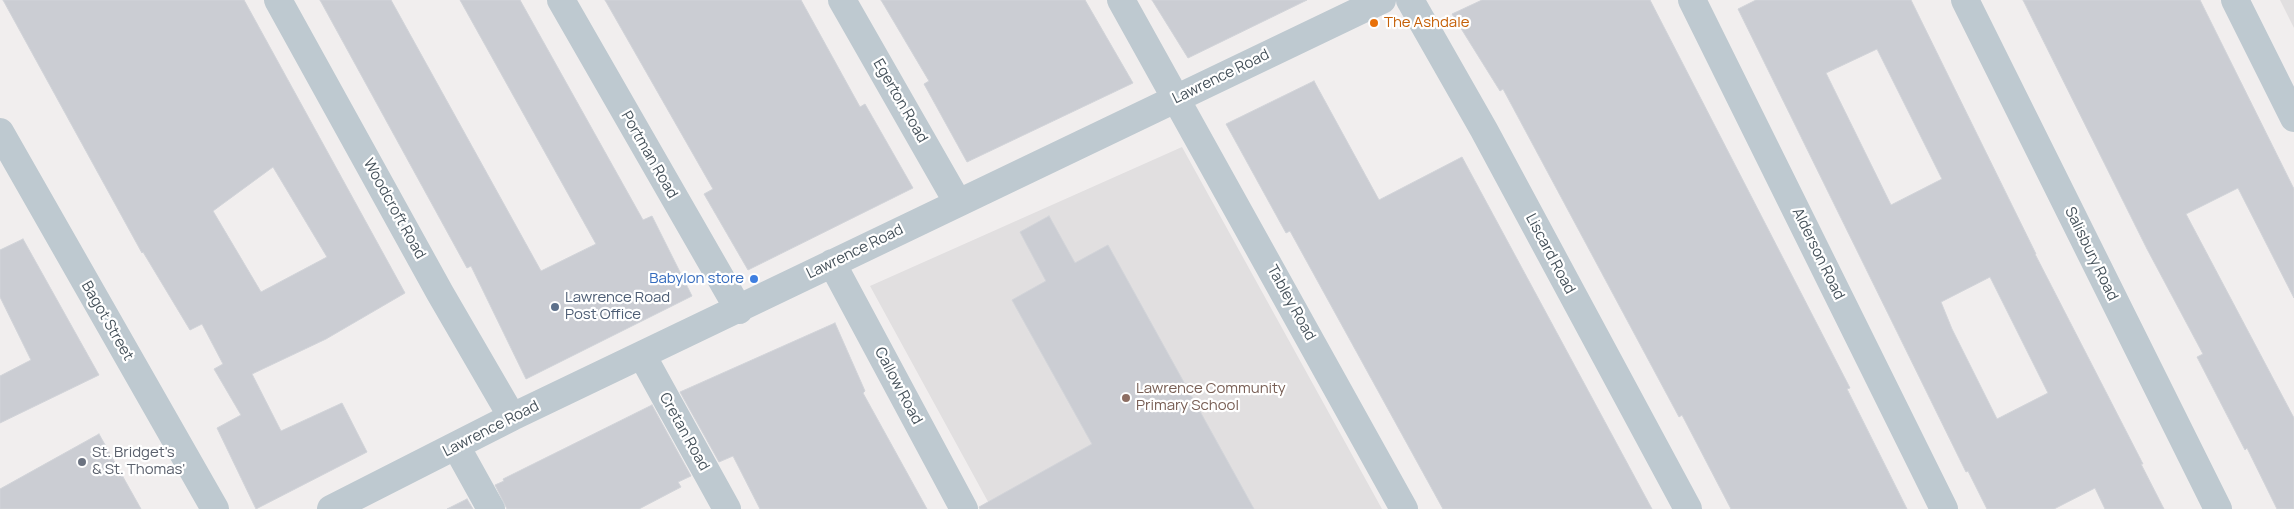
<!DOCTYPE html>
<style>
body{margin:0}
canvas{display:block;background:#f1eeee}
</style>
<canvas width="2294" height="509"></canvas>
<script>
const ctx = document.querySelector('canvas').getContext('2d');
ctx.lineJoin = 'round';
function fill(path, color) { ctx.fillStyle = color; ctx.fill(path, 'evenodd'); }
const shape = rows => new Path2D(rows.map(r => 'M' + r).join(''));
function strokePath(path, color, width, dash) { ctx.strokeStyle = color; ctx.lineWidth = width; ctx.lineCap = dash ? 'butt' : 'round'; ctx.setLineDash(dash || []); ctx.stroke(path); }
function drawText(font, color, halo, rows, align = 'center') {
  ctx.font = font + ' Manrope,sans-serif'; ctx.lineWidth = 4.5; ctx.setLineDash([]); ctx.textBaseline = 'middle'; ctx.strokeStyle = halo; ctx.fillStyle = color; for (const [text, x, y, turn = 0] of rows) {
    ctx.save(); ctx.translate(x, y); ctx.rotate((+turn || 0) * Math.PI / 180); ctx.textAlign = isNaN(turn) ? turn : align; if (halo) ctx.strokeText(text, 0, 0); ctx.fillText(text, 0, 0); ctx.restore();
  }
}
fill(shape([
 [2280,0,2294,0,2294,28],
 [1182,147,1382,509,992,509,870,286]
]), '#e1dfe0');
const building = shape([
 [3,0,244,0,405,293,326,339,252,374,281,431,342,403,367,452,256,509,217,428,241,415,214,369,223,364,202,324,190,330,143,252,142,253,3,0],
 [273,167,327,257,261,292,213,211,273,167],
 [320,0,391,0,541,271,596,244,460,0,520,0,643,220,652,216,692,296,526,379,471,266,467,268,320,0],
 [605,0,801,0,860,107,865,104,913,188,748,270,704,194,713,189,605,0],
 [881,0,1085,0,1133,83,967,162,924,84,929,81,881,0],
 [1152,0,1307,0,1188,58,1152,0],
 [1482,0,1650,0,1850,388,1847,389,1907,509,1731,509,1682,415,1679,417,1503,89,1500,91,1452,14,1482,0],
 [1756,0,1911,0,2036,254,2035,254,2143,464,2141,464,2164,509,2105,509,2095,488,2054,509,1987,509,1968,471,1966,472,1738,9,1756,0],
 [1877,49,1942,179,1891,205,1826,73,1877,49],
 [1990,277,2048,393,1997,419,1952,329,1941,302,1990,277],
 [2023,0,2200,0,2294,189,2294,298,2238,188,2186,214,2294,418,2294,509,2277,509,2247,448,2245,450,2197,357,2203,354,2147,249,2023,0],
 [1314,81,1379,200,1462,157,1652,509,1443,509,1290,231,1286,233,1226,124,1314,81],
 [1049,216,1075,263,1108,245,1254,509,980,509,979,507,1092,444,1012,300,1046,281,1020,232,1049,216],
 [23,239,99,375,0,423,0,376,31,360,0,297,0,250,23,239],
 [835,323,865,391,863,393,927,509,760,509,733,456,719,462,680,392,835,323],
 [652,405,691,476,678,482,681,487,639,509,507,509,495,485,504,481,503,479,652,405],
 [99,434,141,509,0,509,0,489,99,434],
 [467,499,473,509,447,509,467,499]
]);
fill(building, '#cbcdd3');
strokePath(building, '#d2d4d9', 1);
strokePath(shape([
 [278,0,440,293,512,417],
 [561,0,739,310],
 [842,0,958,203],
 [1121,0,1404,509],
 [1410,0,1484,130,1688,509],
 [1692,0,1944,509],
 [1965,0,2218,509],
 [2235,0,2294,118],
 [0,132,215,509],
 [832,263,964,509],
 [642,355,727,509],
 [456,446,491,509],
 [331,509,512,417,1382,0]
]), '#bec9d0', 28);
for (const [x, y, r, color] of [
 [1374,23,5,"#e8710a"],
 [754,279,5,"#3f7fe0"],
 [555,307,5,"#5c6f8a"],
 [1126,398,5,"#8d6e63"],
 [82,462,5,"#6b7280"]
]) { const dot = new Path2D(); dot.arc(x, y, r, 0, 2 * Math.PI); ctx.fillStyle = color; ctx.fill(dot); strokePath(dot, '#fff', 2); }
drawText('15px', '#c56008', '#fff', [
 ["The Ashdale",1384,23]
], 'left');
drawText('15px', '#46525b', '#fff', [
 ["Lawrence Road",1221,77,-26],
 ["Egerton Road",900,101,60],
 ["Portman Road",649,155,60],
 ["Woodcroft Road",394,209,61],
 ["Lawrence Road",855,252,-26],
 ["Liscard Road",1550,254,62],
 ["Alderson Road",1818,254,64],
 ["Salisbury Road",2091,254,64],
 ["Tabley Road",1291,303,61],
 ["Bagot Street",107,321,60],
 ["Callow Road",898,386,62],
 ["Lawrence Road",491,429,-27],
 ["Cretan Road",684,432,61]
]);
drawText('15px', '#366cbe', '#fff', [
 ["Babylon store",744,279]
], 'right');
drawText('15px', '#4e5e75', '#fff', [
 ["Lawrence Road",565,298],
 ["Post Office",565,315]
], 'left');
drawText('15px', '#785e54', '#fff', [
 ["Lawrence Community",1136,389],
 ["Primary School",1136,406]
], 'left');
drawText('15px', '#5b616d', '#fff', [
 ["St. Bridget's",92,453],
 ["& St. Thomas'",92,470]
], 'left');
</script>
